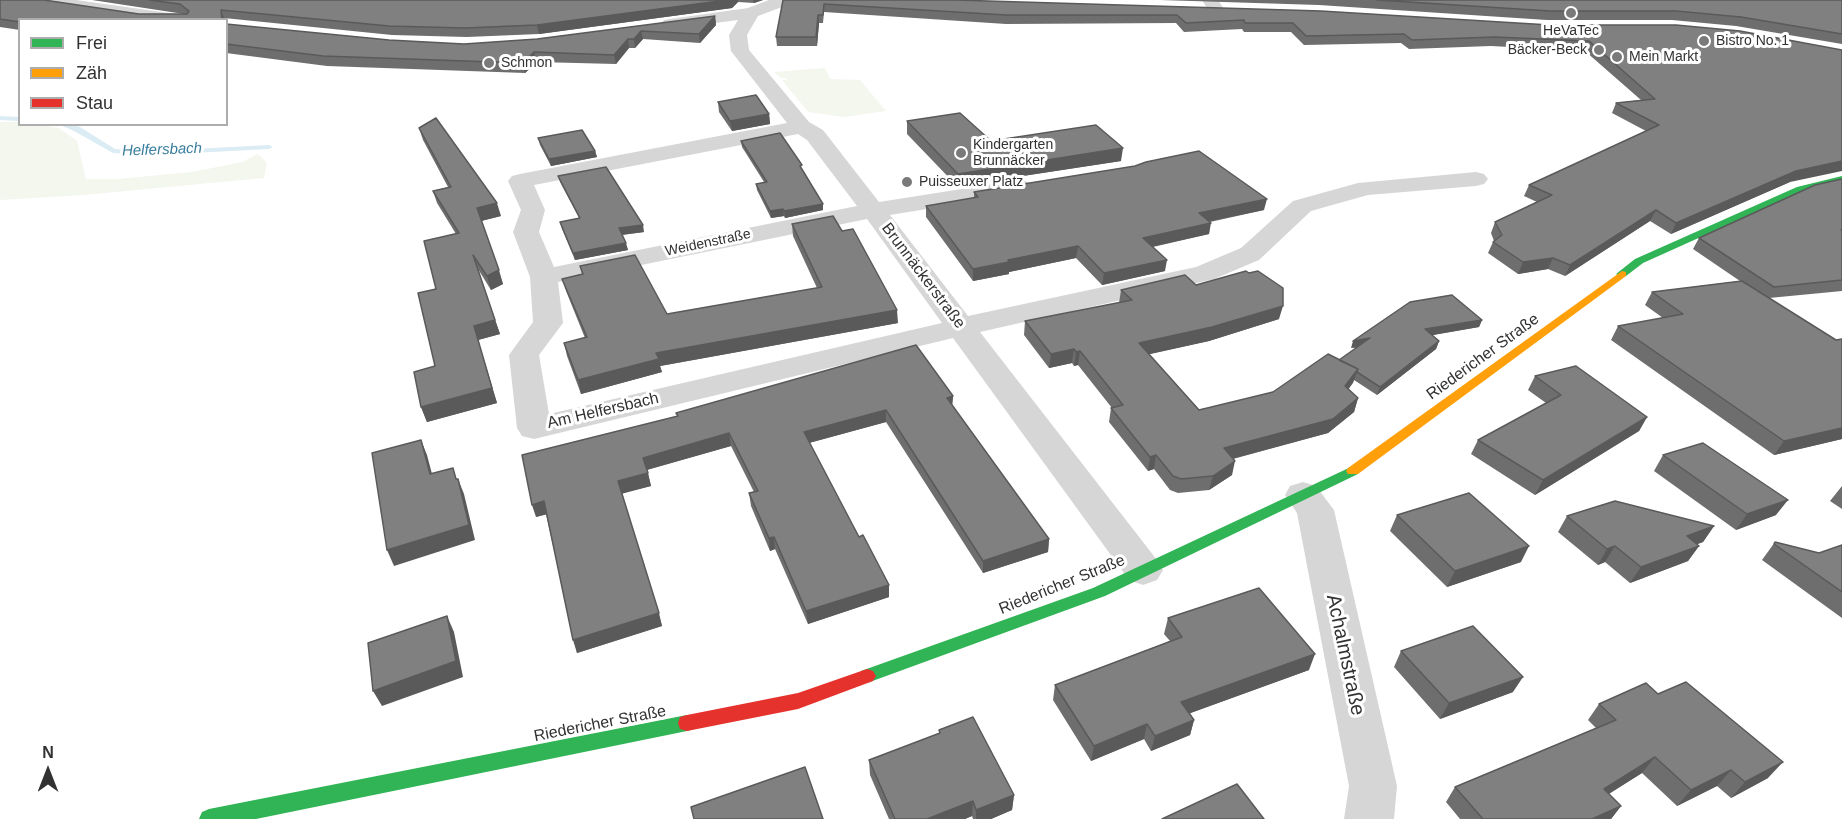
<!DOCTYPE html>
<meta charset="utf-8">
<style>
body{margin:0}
#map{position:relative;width:1842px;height:819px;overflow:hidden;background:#fff;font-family:Arial,sans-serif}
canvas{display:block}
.legend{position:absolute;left:18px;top:18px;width:210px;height:108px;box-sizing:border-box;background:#fff;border:2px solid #adadad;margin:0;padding:8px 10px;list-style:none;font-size:18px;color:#323232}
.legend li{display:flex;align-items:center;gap:12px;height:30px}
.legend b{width:30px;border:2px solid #adadad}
.north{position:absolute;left:18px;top:741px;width:60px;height:60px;-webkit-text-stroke:4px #fff;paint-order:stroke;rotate:0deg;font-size:16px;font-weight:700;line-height:24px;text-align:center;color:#323232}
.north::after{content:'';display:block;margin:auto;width:21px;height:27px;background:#323232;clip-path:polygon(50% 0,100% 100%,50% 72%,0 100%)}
</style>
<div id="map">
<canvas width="1842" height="819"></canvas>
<ul class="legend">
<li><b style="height:8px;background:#30b455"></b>Frei</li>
<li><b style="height:8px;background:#ff9f0a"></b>Zäh</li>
<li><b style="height:8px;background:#e5322d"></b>Stau</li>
</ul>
<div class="north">N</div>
</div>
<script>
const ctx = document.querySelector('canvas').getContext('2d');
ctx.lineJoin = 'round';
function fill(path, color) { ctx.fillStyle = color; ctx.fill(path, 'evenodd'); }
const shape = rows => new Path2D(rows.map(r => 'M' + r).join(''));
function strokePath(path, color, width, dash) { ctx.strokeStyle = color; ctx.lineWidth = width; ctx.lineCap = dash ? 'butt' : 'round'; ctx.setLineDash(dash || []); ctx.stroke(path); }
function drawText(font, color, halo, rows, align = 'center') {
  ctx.font = font + ' Arial,sans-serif'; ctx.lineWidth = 6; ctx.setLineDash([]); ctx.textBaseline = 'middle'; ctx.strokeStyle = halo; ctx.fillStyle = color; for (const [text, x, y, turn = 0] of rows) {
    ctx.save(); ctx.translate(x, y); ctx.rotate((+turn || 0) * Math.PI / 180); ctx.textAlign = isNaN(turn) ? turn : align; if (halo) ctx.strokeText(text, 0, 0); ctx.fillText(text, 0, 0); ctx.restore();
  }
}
fill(shape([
 [825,68,830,79,860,80,886,111,844,117,808,112,782,80,787,80,786,78,781,78,774,72],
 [0,122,19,122,20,124,40,125,59,128,77,141,86,179,118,179,192,172,242,162,258,154,267,163,264,178,83,195,0,200]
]), '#f3f7ee');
fill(shape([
 [0,116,20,117,20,121,0,120,0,116],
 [58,124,71,124,80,127,115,149,155,151,269,145,273,147,269,149,155,155,113,153,74,131,58,124]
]), '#dbecf4');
fill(shape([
 [32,0,76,0,183,15,191,20,143,20,40,5,32,0],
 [769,0,792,0,790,4,758,16,747,35,749,50,809,122,823,130,879,202,1019,180,1028,182,1031,187,1028,192,1019,194,890,215,968,316,1196,267,1241,248,1293,201,1358,183,1476,172,1484,174,1488,179,1484,184,1476,186,1368,195,1311,211,1259,260,1214,279,980,332,1157,560,1163,570,1157,580,1143,585,1129,580,953,338,534,439,522,436,517,428,509,355,533,322,530,277,513,232,521,210,508,181,512,176,520,174,787,123,731,51,729,35,738,20,670,29,664,28,661,24,664,20,670,19,748,8,769,0],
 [798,134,807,140,857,206,554,267,539,232,545,210,534,185,798,134],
 [867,219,942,323,549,414,539,355,563,323,558,282,867,219],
 [1202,0,1218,0,1224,9,1222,13,1216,14,1210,13,1202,0],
 [1303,482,1316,486,1334,510,1397,786,1394,819,1344,819,1349,786,1297,513,1285,495,1290,486,1303,482]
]), '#d6d6d6');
fill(shape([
 [1842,176,1842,182,1803,191,1643,263,1626,276,1622,277,1616,274,1635,259,1797,187,1842,176],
 [1353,466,1360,471,1358,474,1105,596,867,683,861,681,858,676,861,671,1093,588,1353,466],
 [687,715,694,717,696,723,694,729,687,731,256,819,199,819,202,812,209,809,687,715]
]), '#30b455');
fill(shape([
 [1622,271,1626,272,1626,276,1358,474,1348,474,1346,471,1348,468,1622,271]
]), '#ff9f0a');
fill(shape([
 [867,669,873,671,876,676,873,681,798,709,687,731,680,729,678,723,680,717,687,715,798,693,867,669]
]), '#e5322d');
fill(shape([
 [0,0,139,14,184,14,92,0,763,0,754,3,738,2,732,8,539,34,467,37,392,35,224,18,20,20,20,30,0,27],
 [783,0,1550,25,1676,25,1790,182,1671,234,1650,221,1565,276,1548,269,1518,274,1488,253,1493,242,1494,241,1491,233,1495,222,1537,202,1524,196,1529,185,1646,131,1612,113,1616,103,1641,100,1585,51,1491,46,1409,49,1401,43,1304,45,1291,32,1244,32,1242,29,1184,32,1176,23,1006,24,824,12,823,23,819,23,817,46,777,46,776,37],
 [1160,0,1842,0,1842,44,1736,26,1672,20,1547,20,1319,5],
 [715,16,716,25,700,43,643,39,635,48,629,48,616,64,537,62,525,73,327,66,226,53,226,24,389,40,464,44,537,39],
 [718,102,769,114,770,124,732,131,719,112],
 [907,121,991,141,1121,161,957,186,907,134],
 [419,128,501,216,481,221,503,284,491,290,478,269,500,334,478,340,497,403,427,422,421,407,435,366,436,289,456,234,437,203,433,191,448,187,423,140],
 [538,138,595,151,597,157,551,166,540,145],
 [741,141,802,169,823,210,785,218,784,216,771,218,757,190,756,184,764,182,742,147],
 [558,176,644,232,622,235,628,250,575,260,562,229,560,222,579,218,560,182],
 [1842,179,1842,291,1769,298,1836,340,1842,339,1842,439,1774,455,1611,340,1618,326,1663,318,1645,305,1652,292,1740,281,1693,249,1699,238],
 [974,192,1264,210,1210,222,1209,234,1153,247,1165,271,1102,285,1076,258,1009,272,1009,274,973,281,926,217,926,206,974,198],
 [792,224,898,323,660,366,662,372,581,394,567,356,564,343,585,338,566,291,562,279,582,274,580,266,667,314,817,288,793,236],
 [1196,285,1279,319,1209,341,1149,354,1199,410,1273,392,1339,360,1357,348,1351,348,1482,320,1479,327,1432,335,1439,341,1436,349,1377,395,1354,380,1348,390,1358,398,1354,412,1328,433,1233,459,1232,475,1209,490,1178,493,1170,490,1154,469,1148,471,1109,422,1111,408,1112,408,1078,365,1074,366,1072,363,1049,368,1024,335,1025,321,1119,303,1121,290],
 [1535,376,1647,417,1639,431,1535,495,1471,454,1478,440,1546,403,1528,390],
 [953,396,952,405,1049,539,1048,552,983,573,886,422,809,443,859,537,889,585,889,597,808,624,775,549,770,551,751,506,749,493,754,492,731,446,647,470,651,486,622,493,662,626,577,653,546,514,536,517,677,416,676,413],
 [1663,455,1776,515,1736,530,1654,471],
 [1842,486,1842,509,1830,501],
 [1397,515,1521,562,1447,587,1390,531],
 [1567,516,1714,526,1703,542,1697,544,1699,546,1688,561,1630,583,1605,562,1598,565,1558,532],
 [1775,542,1819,553,1842,545,1842,618,1762,560],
 [1168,618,1309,670,1190,713,1194,720,1190,735,1151,751,1144,739,1091,761,1053,700,1055,685,1170,641,1164,634],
 [1401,651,1513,692,1440,719,1394,667],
 [1658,694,1768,778,1731,798,1717,786,1677,806,1642,773,1609,794,1621,806,1611,819,1460,819,1446,802,1455,787,1596,728,1588,720,1599,704],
 [939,730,1014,795,1012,810,991,819,973,819,972,816,965,819,889,819,870,775,869,760,939,734]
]), '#6e6e6e');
fill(shape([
 [727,0,738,0,738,2,732,8,539,34,537,25],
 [753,0,763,0,754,3],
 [221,10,224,18,225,20,222,20],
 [818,15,819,23,817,46,816,37],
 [715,16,716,25,700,43,699,34],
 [641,31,643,39,635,48,634,39],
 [628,39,629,48,616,64,614,55],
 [534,52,537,62,525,73,523,63],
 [769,114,770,124,732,131,730,121],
 [1123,148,1121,161,957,186,958,174],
 [595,151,597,157,551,166,549,159],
 [1842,161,1842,171,1790,182,1671,234,1676,223,1796,171],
 [1267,199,1264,210,1196,224,1199,213],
 [497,203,501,216,481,221,477,208],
 [823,204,823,210,785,218,784,211],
 [783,209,784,216,771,218,770,211],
 [1656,210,1650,221,1565,276,1570,265],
 [1211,223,1209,234,1141,249,1143,238],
 [643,225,644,232,620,235,619,228],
 [626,243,628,250,575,260,573,253],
 [1078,246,1076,258,1009,272,1009,274,973,281,973,269,1008,260],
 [1553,258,1548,269,1518,274,1523,262],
 [1167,260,1165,271,1102,285,1104,273],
 [499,270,503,284,491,290,487,276],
 [1283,306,1279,319,1209,341,1137,357,1139,343],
 [897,310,898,323,660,366,662,372,581,394,578,380,656,353],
 [495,320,500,334,478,340,497,403,427,422,421,407,474,326],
 [1482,320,1479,327,1422,337,1425,329],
 [1370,338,1367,346,1351,348,1353,341],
 [1439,341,1436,349,1377,395,1380,387],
 [1074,349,1072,363,1049,368,1051,354],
 [1080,351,1078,365,1074,366,1076,352],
 [1358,369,1353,383,1340,400,1345,386],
 [953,396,952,408,947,398],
 [1358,398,1354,412,1328,433,1220,462,1224,448],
 [886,410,886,422,805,444,804,432],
 [1647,417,1639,431,1535,495,1543,480],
 [1842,428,1842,439,1774,455,1784,441],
 [729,433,731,446,646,470,643,458],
 [421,440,427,455,436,489,430,474],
 [1156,455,1154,469,1148,471,1150,457],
 [1235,461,1232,475,1209,490,1213,476],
 [648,473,651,486,621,494,618,481],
 [458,479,464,494,475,540,394,566,387,550],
 [1788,500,1776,515,1736,530,1747,514],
 [544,501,548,514,536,517,532,505],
 [1714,526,1703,542,1676,552,1687,536],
 [774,537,775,549,770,551,769,538],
 [1049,539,1048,552,983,573,983,561],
 [1529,546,1521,562,1447,587,1455,571],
 [1615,546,1605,562,1598,565,1607,549],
 [1699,546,1688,561,1630,583,1641,567],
 [889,585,889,597,808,624,806,611],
 [659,613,662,626,577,653,573,640],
 [447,616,454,632,463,677,382,706,373,691],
 [1315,654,1309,670,1177,718,1181,702],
 [1523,677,1513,692,1440,719,1449,703],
 [1194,720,1190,735,1151,751,1155,736],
 [1147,724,1144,739,1091,761,1094,746],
 [1655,757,1642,773,1592,804,1604,789],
 [1783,762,1768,778,1731,798,1745,782],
 [1731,770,1717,786,1677,806,1691,790],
 [1014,795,1012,810,991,819,976,819,976,810],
 [973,801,972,816,965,819,927,819],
 [1621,806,1611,819,1592,819]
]), '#5a5a5a');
const building = shape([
 [0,0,44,0,139,14,187,14,189,11,180,4,149,0,727,0,537,25,465,28,389,26,221,10,222,20,20,20,20,22,0,19,0,0],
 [783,0,955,0,1321,11,1550,25,1676,25,1740,31,1842,50,1842,161,1796,171,1676,223,1656,210,1570,265,1553,258,1523,262,1493,242,1502,235,1495,222,1552,195,1529,185,1659,125,1616,103,1655,99,1589,41,1494,37,1412,40,1404,34,1306,36,1293,23,1245,23,1244,20,1186,23,1177,15,1006,15,824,4,823,15,818,15,816,37,776,37,783,0],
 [1377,0,1842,0,1842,34,1741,17,1676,11,1550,11,1377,0],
 [715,16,699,34,641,31,634,39,628,39,614,55,534,52,523,63,323,56,226,44,226,24,389,40,464,44,537,39,715,16],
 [756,95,769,114,730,121,718,102,756,95],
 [960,113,991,141,1096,125,1123,148,958,174,907,121,960,113],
 [436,118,497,203,477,208,499,270,487,276,473,255,495,320,474,326,492,388,421,407,414,372,435,366,418,293,436,289,424,241,459,233,433,191,451,187,419,128,436,118],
 [582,130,595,151,549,159,538,138,582,130],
 [780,133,802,165,800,166,823,204,784,211,783,209,770,211,756,184,767,182,741,141,780,133],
 [1199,151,1267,199,1199,213,1211,223,1143,238,1167,260,1104,273,1078,246,1008,260,1009,262,973,269,926,206,978,197,974,192,1135,166,1146,162,1199,151],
 [606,167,643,225,619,228,626,243,573,253,560,222,580,218,558,176,606,167],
 [1842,179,1842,230,1841,230,1842,231,1842,280,1774,287,1699,238,1815,185,1842,179],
 [833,216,842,231,853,229,897,310,656,353,659,359,578,380,564,343,587,337,562,279,583,274,580,266,635,255,667,314,822,287,792,224,833,216],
 [1246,271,1249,273,1258,271,1283,288,1283,306,1212,327,1139,343,1199,410,1273,392,1328,354,1358,369,1345,386,1358,398,1333,419,1224,448,1235,461,1213,476,1181,479,1173,476,1156,455,1150,457,1111,408,1123,405,1080,351,1076,352,1074,349,1051,354,1025,321,1132,300,1121,290,1185,275,1196,285,1246,271],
 [1742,281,1836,340,1842,339,1842,428,1784,441,1618,326,1683,314,1652,292,1742,281],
 [1452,295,1482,320,1425,329,1439,341,1380,387,1357,372,1358,369,1339,360,1370,338,1353,341,1410,302,1452,295],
 [916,345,953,396,947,398,1049,539,983,561,886,410,804,432,859,537,863,535,889,585,806,611,774,537,769,538,749,493,758,491,729,433,643,458,648,473,618,481,659,613,573,640,544,501,532,505,522,455,678,416,676,413,916,345],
 [1576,366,1647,417,1543,480,1478,440,1561,395,1535,376,1576,366],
 [421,440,430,474,453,468,456,479,458,479,469,525,387,550,372,453,421,440],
 [1703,443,1788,500,1747,514,1663,455,1703,443],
 [1469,493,1529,546,1455,571,1397,515,1469,493],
 [1615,501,1714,526,1687,536,1699,546,1641,567,1615,546,1607,549,1567,516,1615,501],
 [1775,542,1819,553,1842,545,1842,592,1774,544,1775,542],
 [1259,588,1315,654,1181,702,1194,720,1155,736,1147,724,1094,746,1055,685,1182,637,1168,618,1259,588],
 [447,616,456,661,373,691,368,643,447,616],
 [1473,626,1523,677,1449,703,1401,651,1473,626],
 [1686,682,1783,762,1745,782,1731,770,1691,790,1655,757,1604,789,1621,806,1592,819,1483,819,1455,787,1616,720,1599,704,1646,683,1658,694,1686,682],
 [973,717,1014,795,976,810,973,801,927,819,895,819,869,760,940,733,939,730,973,717],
 [805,767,823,819,694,819,691,807,805,767],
 [1237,784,1264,819,1162,819,1237,784]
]);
fill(building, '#808080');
strokePath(building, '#5a5a5a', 1.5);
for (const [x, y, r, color] of [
 [1571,13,6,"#7a7a7a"],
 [1704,41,6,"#7a7a7a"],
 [1599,50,6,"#7a7a7a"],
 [1617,57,6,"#7a7a7a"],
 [489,63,6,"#7a7a7a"],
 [961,153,6,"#7a7a7a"],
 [907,182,6,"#7a7a7a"]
]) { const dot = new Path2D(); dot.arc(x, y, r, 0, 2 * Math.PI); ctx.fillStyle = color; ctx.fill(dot); strokePath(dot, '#fff', 2); }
drawText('14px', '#323232', '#fff', [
 ["HeVaTec",1571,31,"center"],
 ["Bistro No. 1",1716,41],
 ["Bäcker-Beck",1587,50,"right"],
 ["Mein Markt",1629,57],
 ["Schmon",501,63],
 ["Kindergarten",973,145],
 ["Brunnäcker",973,161],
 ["Puisseuxer Platz",919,182]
], 'left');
drawText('14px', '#323232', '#fff', [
 ["Weidenstraße",708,243,-12]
]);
drawText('italic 15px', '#387d9d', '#fff', [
 ["Helfersbach",162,150,-2]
]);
drawText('16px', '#323232', '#fff', [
 ["Brunnäckerstraße",923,276,53],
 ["Riedericher Straße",1483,357,-36],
 ["Am Helfersbach",603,411,-13],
 ["Riedericher Straße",1062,585,-22],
 ["Riedericher Straße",600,724,-11]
]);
drawText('20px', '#323232', '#fff', [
 ["Achalmstraße",1345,655,78]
]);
</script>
